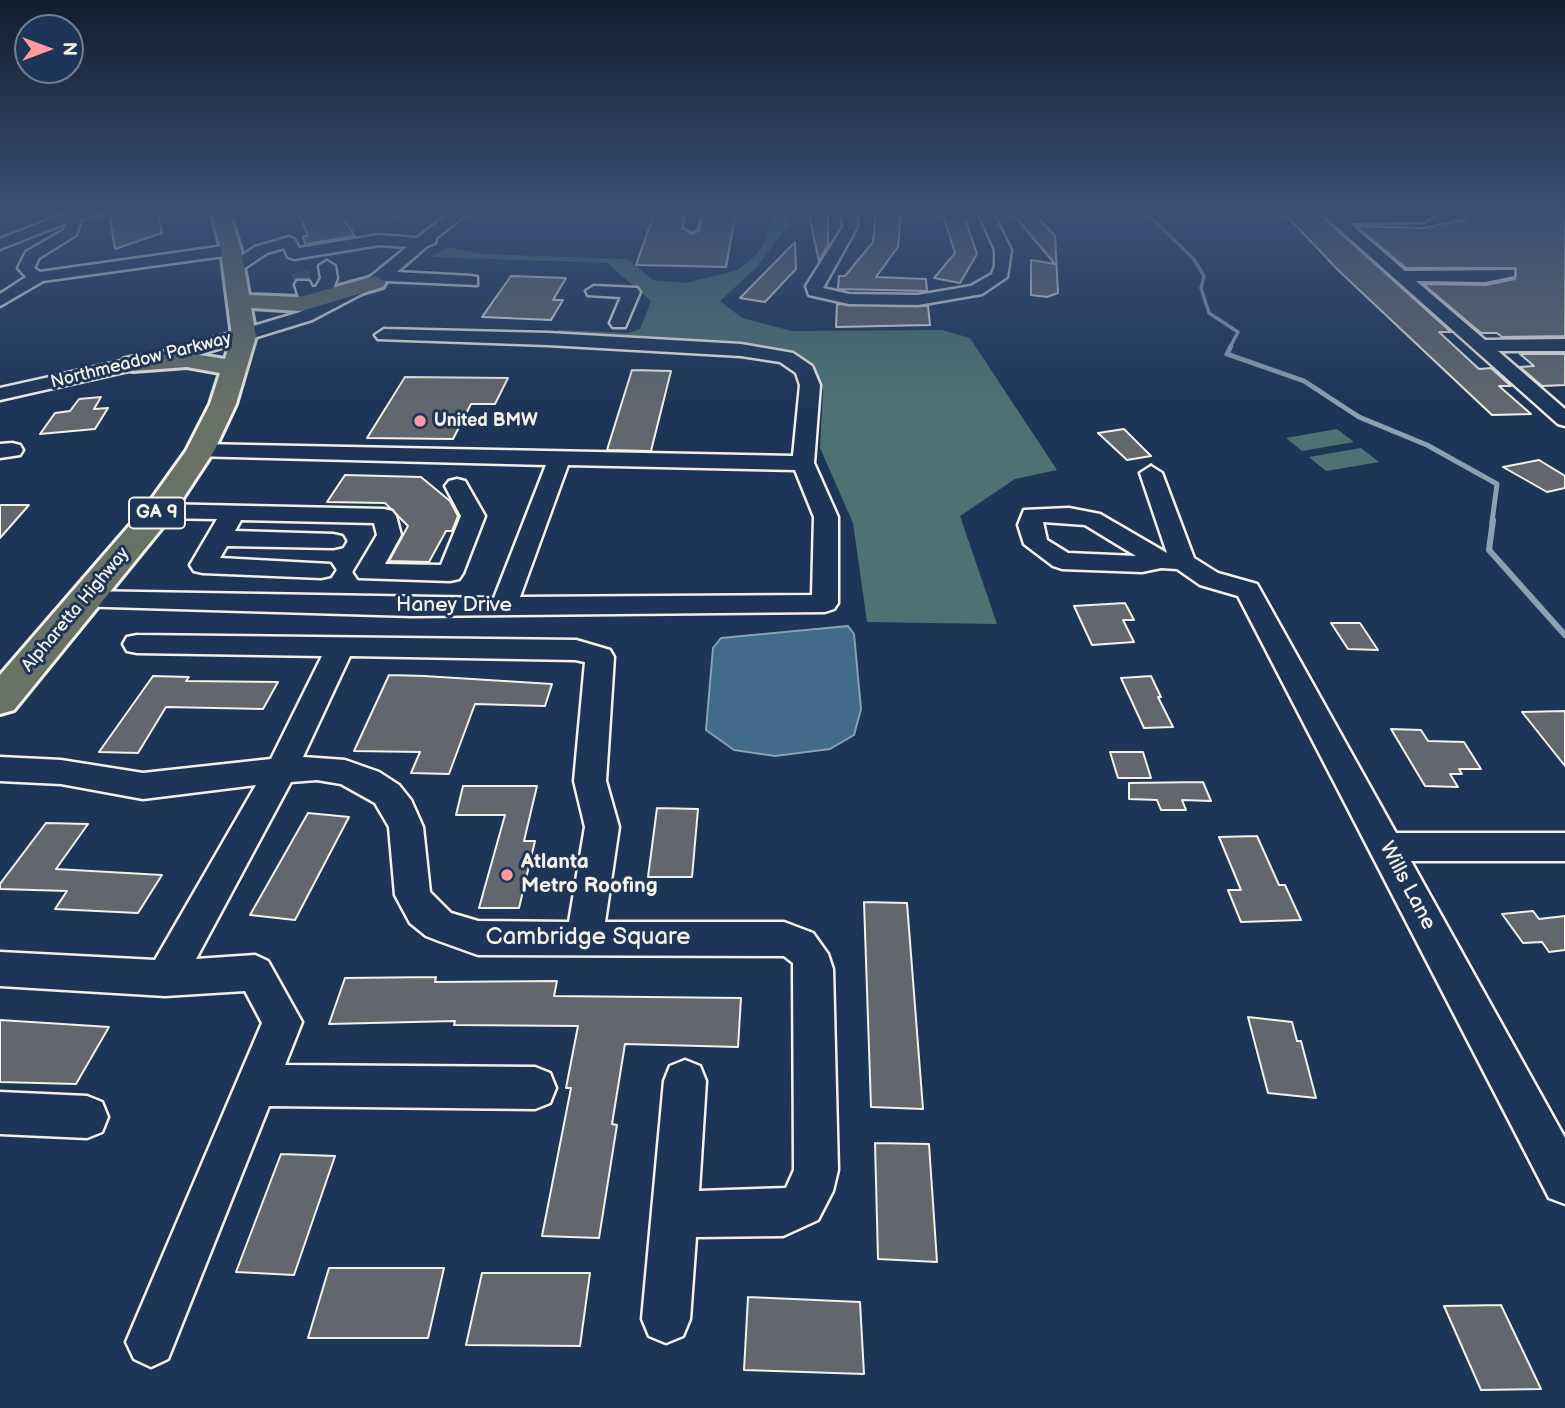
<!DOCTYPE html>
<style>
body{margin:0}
#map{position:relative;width:1565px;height:1408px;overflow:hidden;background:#1d3557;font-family:"Balsamiq Sans",sans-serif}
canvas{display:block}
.north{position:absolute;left:14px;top:14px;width:70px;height:70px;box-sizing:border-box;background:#1d3557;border:2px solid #738091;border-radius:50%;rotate:90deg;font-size:19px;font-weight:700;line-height:28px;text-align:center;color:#f4f1e8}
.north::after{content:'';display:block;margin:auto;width:24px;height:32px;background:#ff9aa2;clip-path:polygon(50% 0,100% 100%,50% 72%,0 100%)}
</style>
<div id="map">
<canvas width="1565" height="1408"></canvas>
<div class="north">N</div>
</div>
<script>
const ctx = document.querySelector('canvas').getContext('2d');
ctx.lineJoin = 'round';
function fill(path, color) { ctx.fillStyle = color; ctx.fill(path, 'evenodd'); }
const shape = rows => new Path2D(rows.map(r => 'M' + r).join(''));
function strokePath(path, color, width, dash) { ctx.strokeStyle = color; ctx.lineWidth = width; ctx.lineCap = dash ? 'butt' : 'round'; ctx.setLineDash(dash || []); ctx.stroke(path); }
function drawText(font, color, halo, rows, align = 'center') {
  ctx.font = font + ' "Balsamiq Sans",sans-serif'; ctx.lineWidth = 6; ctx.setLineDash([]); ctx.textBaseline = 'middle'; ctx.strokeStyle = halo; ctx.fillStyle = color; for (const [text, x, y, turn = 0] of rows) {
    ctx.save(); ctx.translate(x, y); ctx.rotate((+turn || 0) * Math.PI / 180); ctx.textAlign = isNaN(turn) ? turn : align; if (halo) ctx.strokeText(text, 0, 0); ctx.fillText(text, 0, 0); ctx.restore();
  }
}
fill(shape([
 [772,211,789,211,787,227,756,268,720,301,742,318,792,331,942,330,970,338,1057,470,1015,479,960,516,997,624,867,622,853,523,820,448,823,391,814,368,794,355,556,336,558,330,628,333,640,329,651,301,607,263,432,257,447,247,482,254,627,259,653,280,685,283,738,270,757,254,765,241],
 [1337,429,1354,442,1302,451,1286,438],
 [1361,448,1379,462,1326,471,1309,457]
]), '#4e7273');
const water = shape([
 [848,626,854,634,861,709,854,735,830,749,775,756,734,750,706,730,713,648,721,638,848,626]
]);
fill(water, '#426b8a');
strokePath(water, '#89a1b0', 2);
strokePath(shape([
 [1144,211,1193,258,1204,276,1201,288,1209,313,1238,332,1230,347]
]), '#89a1b0', 3.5);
strokePath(shape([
 [1231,346,1227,354,1304,381,1359,417,1427,445,1497,484,1492,522]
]), '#89a1b0', 5);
strokePath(shape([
 [1493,520,1489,550,1565,635]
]), '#89a1b0', 6);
const building = shape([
 [133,211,157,211,162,233,115,249,110,219,133,211],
 [298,211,339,211,355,236,305,244,303,236,308,236,298,211],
 [655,211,684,211,682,228,692,234,699,231,703,211,736,211,726,267,636,265,655,211],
 [808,211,828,211,828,245,819,261,808,211],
 [1010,211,1032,211,1055,236,1058,293,1047,297,1031,295,1031,260,1055,264,1010,211],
 [1282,211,1316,211,1451,332,1439,332,1479,369,1491,368,1511,386,1499,386,1531,414,1492,415,1338,270,1282,211],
 [1461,211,1559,213,1565,221,1565,336,1502,337,1497,333,1481,333,1423,284,1486,285,1515,279,1516,268,1406,268,1356,226,1423,228,1467,219,1461,211],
 [942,212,963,212,977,254,960,283,934,278,955,253,942,212],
 [876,213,901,213,898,247,876,277,926,279,927,291,838,289,839,276,845,276,873,242,876,213],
 [795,242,796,269,765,302,740,298,795,242],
 [511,276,566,278,553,300,563,300,551,320,482,317,511,276],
 [837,304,928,306,930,325,836,327,837,304],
 [1520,354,1565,354,1565,385,1542,386,1520,367,1534,366,1520,354],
 [632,370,671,371,651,451,607,450,632,370],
 [405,377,508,378,495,404,471,404,453,439,367,438,405,377],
 [101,397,94,409,108,408,95,429,40,434,55,413,70,411,79,399,101,397],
 [1124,429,1151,456,1127,460,1098,433,1124,429],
 [1539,460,1565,476,1565,488,1547,492,1503,467,1539,460],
 [345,475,421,477,450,501,458,516,452,531,446,531,429,562,389,561,408,526,385,503,327,502,345,475],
 [0,505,29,505,0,538,0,505],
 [1125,603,1134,620,1123,620,1134,642,1092,645,1074,606,1125,603],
 [1331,623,1360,623,1378,650,1348,649,1331,623],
 [389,675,424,676,552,684,545,706,475,704,449,774,411,773,420,752,354,751,389,675],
 [153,676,189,677,186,681,278,682,263,709,166,707,138,753,99,752,153,676],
 [1151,676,1161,697,1158,697,1173,727,1144,728,1121,678,1151,676],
 [1565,711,1565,766,1522,712,1565,711],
 [1391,729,1421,730,1428,741,1464,742,1481,769,1459,769,1462,774,1450,774,1458,787,1425,786,1391,729],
 [1110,752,1143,752,1151,778,1118,778,1110,752],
 [1203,782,1211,801,1182,800,1186,810,1161,810,1157,800,1129,799,1129,783,1203,782],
 [463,786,537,786,524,841,535,841,519,908,479,908,505,815,456,815,463,786],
 [657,808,698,809,692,877,648,877,657,808],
 [308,813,349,817,295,920,250,915,308,813],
 [46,823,88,824,56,869,162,875,138,913,55,909,67,891,0,889,0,884,46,823],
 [1257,836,1279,885,1285,885,1301,920,1241,922,1228,890,1241,890,1219,837,1257,836],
 [864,902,907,903,923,1109,871,1107,864,902],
 [1533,911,1539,919,1565,916,1565,950,1549,952,1542,942,1523,943,1502,914,1533,911],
 [436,977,435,982,557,981,554,996,741,998,738,1047,625,1044,612,1124,617,1125,599,1238,542,1236,571,1088,566,1088,578,1026,454,1025,455,1021,329,1024,345,978,436,977],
 [1248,1017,1292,1022,1297,1041,1301,1041,1316,1098,1268,1093,1248,1017],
 [0,1020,109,1027,76,1084,0,1082,0,1020],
 [875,1143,929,1144,937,1262,878,1259,875,1143],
 [281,1154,335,1156,294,1275,236,1272,281,1154],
 [329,1268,444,1268,428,1338,308,1338,329,1268],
 [482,1273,590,1273,580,1346,466,1345,482,1273],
 [748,1297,860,1302,864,1374,744,1370,748,1297],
 [1501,1305,1541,1389,1481,1390,1444,1306,1501,1305]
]);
fill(building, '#62676d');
strokePath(building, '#f4f1e8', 2);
strokePath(shape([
 [300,272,303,285]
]), '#3d516d', 17, [17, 8]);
const minor = shape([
 [64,211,110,211,81,219,76,235,39,258,34,268,40,272,231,245,239,250,231,255,43,281,0,306,0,294,26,277,18,268,26,252,64,230,66,223,0,249,0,239,64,214,64,211],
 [407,211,395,216,388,212,388,211,407,211],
 [453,211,470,211,436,238,435,243,427,246,397,272,471,276,477,277,477,285,386,281,312,320,195,356,0,400,0,388,184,347,300,312,369,278,407,247,379,245,294,259,288,257,284,248,267,253,240,271,228,271,228,265,255,247,289,237,294,239,299,248,379,235,417,238,453,211],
 [687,211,701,211,696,230,691,231,684,227,687,211],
 [842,211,856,211,857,227,823,288,849,294,918,295,971,286,992,274,995,266,995,250,978,211,992,211,1011,250,1007,277,982,294,918,305,849,304,809,295,806,286,843,227,842,211],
 [1319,211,1335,211,1339,215,1440,211,1424,222,1349,223,1405,271,1514,270,1514,276,1485,282,1416,281,1485,340,1565,339,1565,351,1498,351,1565,409,1565,426,1558,424,1319,211],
 [327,261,335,266,337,278,333,289,321,296,299,297,295,285,297,281,309,281,312,287,316,287,321,278,319,266,327,261],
 [594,286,637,288,640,292,625,327,613,327,610,323,621,297,588,295,586,291,594,286],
 [384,329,548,333,741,344,793,353,812,366,820,385,814,463,838,517,838,603,834,609,825,612,412,616,74,606,70,600,74,594,83,591,494,598,546,465,192,456,189,451,200,444,793,456,800,385,796,373,780,362,741,356,548,345,378,339,375,335,384,329],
 [568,465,795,470,814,517,812,595,520,597,568,465],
 [12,443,20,445,23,450,20,455,0,458,0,444,12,443],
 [1151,466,1162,473,1194,558,1218,573,1257,584,1396,833,1565,833,1565,861,1411,861,1565,1138,1565,1204,1549,1198,1238,596,1200,585,1177,569,1161,568,1142,572,1062,569,1053,566,1024,544,1018,525,1024,510,1069,508,1100,514,1167,553,1140,473,1151,466],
 [1043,522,1085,525,1136,556,1068,553,1047,540,1043,522],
 [457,479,465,481,485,516,463,573,459,579,450,581,359,578,355,572,377,535,374,523,241,520,235,531,333,534,342,536,345,541,342,546,333,548,227,546,220,558,330,564,334,570,330,576,321,578,203,573,194,571,190,565,217,519,159,518,151,516,147,511,151,506,159,504,384,509,392,511,396,516,401,535,385,564,441,565,461,516,445,486,449,481,457,479],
 [137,635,576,640,610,650,614,657,606,781,619,827,605,922,784,922,813,933,828,954,833,969,838,1170,833,1191,818,1220,783,1236,696,1237,690,1319,683,1336,666,1343,649,1336,642,1319,664,1081,670,1066,685,1060,700,1066,706,1081,699,1191,786,1188,794,1170,793,963,784,956,478,955,439,941,426,936,410,923,395,895,389,827,375,803,341,784,317,780,291,782,196,959,255,955,268,961,302,1022,285,1065,535,1067,550,1073,556,1088,550,1103,535,1109,269,1106,168,1359,151,1367,134,1359,126,1342,262,1023,245,991,165,996,0,986,0,952,155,960,256,785,143,799,61,784,0,781,0,757,61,760,143,773,271,759,322,656,137,653,127,651,123,644,127,637,137,635],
 [350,656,575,660,585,662,574,781,585,827,569,922,478,921,451,913,430,892,423,827,411,800,399,785,379,772,345,760,303,757,350,656],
 [0,1092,87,1096,102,1102,108,1117,102,1132,87,1138,0,1134,0,1092]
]);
const highway = shape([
 [211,211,229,211,241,250,249,295,300,297,375,276,386,282,383,287,301,311,251,308,256,336,236,404,214,451,170,518,14,710,0,714,0,675,148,504,186,451,210,404,220,373,187,367,133,371,124,369,121,364,124,359,133,357,187,353,225,359,232,336,221,250,211,211]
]);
strokePath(minor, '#f4f1e8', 5);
strokePath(highway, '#f4f1e8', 6);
fill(minor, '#1d3557');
fill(highway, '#697266');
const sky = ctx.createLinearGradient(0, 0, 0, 408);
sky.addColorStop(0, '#101d30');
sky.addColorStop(0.52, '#3a5174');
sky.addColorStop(1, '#3a517400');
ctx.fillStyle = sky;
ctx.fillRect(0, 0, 1565, 408);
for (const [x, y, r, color] of [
 [420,421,7,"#ff9aa2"],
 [507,875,7,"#ff9aa2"]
]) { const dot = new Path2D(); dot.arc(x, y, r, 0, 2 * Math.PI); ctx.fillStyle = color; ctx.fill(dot); strokePath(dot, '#1d3557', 2.5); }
drawText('18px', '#f4f1e8', '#1d3557', [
 ["Northmeadow Parkway",141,361,-14],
 ["Alpharetta Highway",76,610,-50]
]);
drawText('bold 18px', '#f4f1e8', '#1d3557', [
 ["United BMW",434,421]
], 'left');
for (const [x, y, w] of [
 [157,513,56]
]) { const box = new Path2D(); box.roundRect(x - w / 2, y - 15.5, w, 31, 5); ctx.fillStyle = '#1d3557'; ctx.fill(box); strokePath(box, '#f4f1e8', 2); }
drawText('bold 19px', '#f4f1e8', null, [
 ["GA 9",157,513]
]);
drawText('21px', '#f4f1e8', '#1d3557', [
 ["Haney Drive",454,606],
 ["Wills Lane",1407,886,62]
]);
drawText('bold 21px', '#f4f1e8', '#1d3557', [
 ["Atlanta",521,863],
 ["Metro Roofing",521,887]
], 'left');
drawText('24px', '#f4f1e8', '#1d3557', [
 ["Cambridge Square",588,938]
]);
</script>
